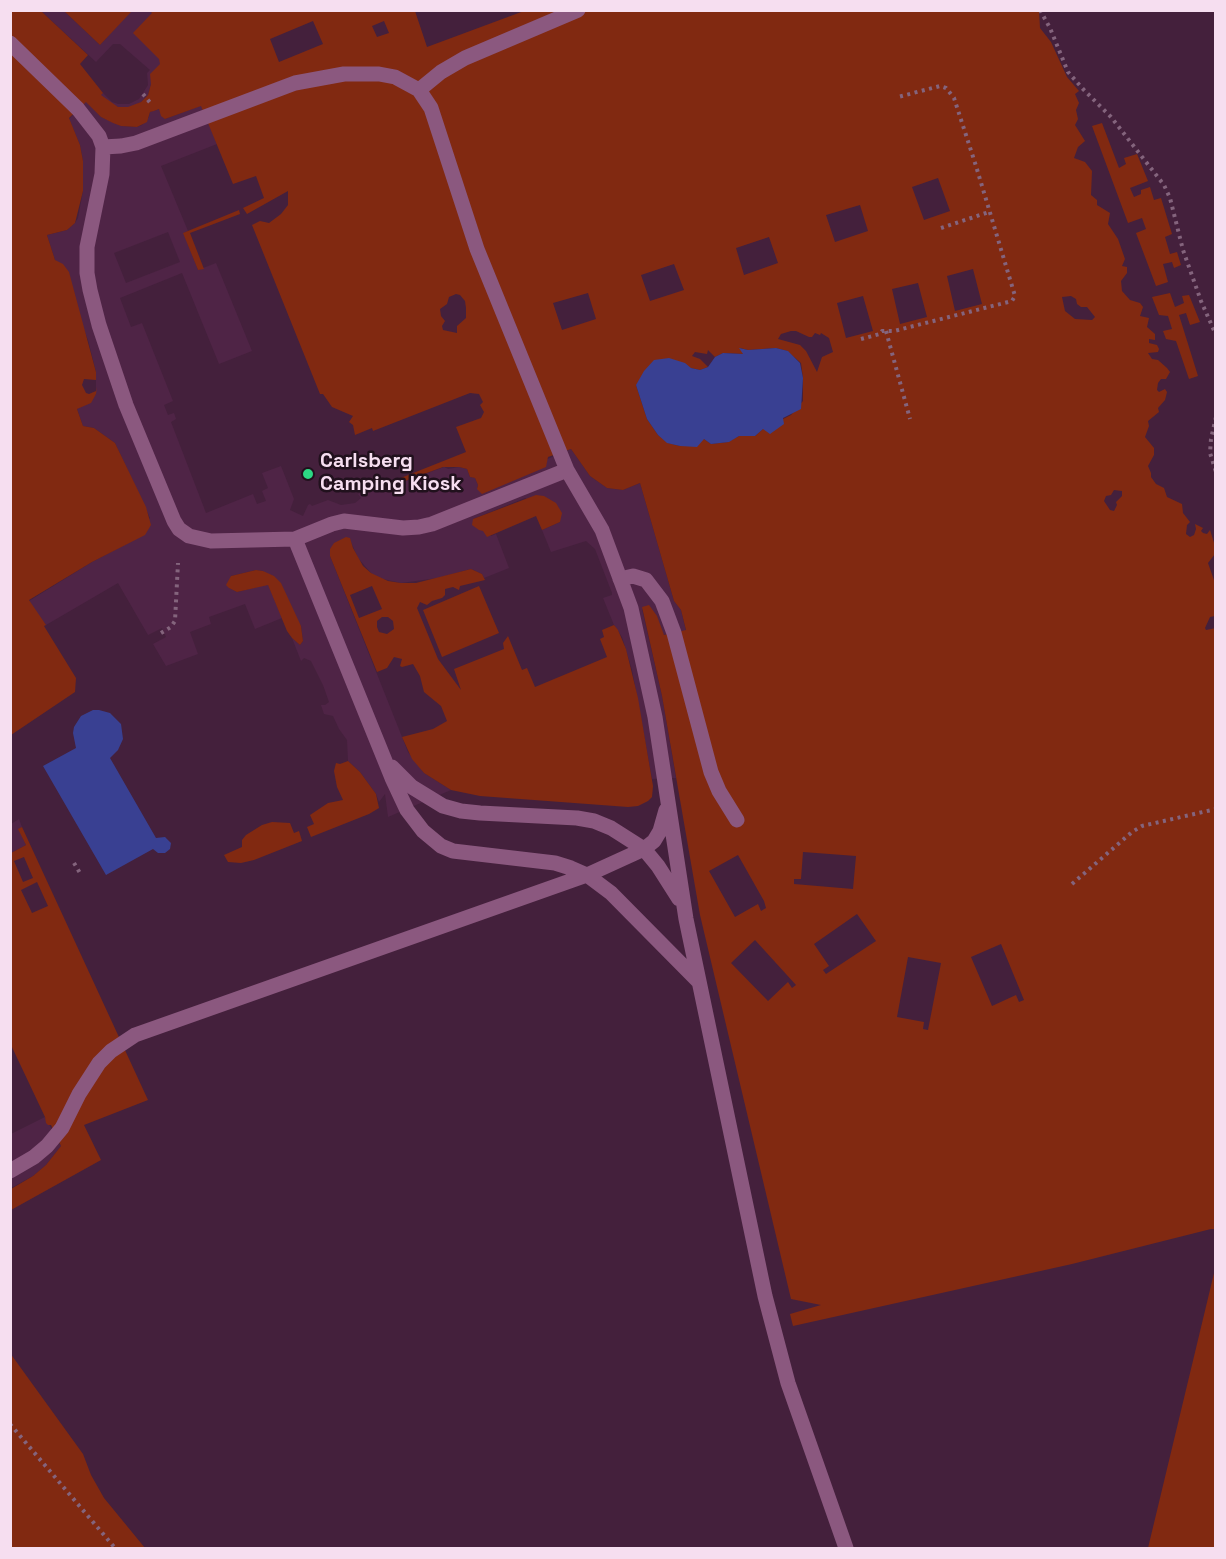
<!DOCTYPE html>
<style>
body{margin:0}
#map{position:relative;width:1226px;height:1559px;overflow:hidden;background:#44203c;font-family:"Space Grotesk",sans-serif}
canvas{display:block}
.frame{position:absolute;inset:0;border:12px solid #f6def0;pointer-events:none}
</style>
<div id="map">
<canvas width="1226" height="1559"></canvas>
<div class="frame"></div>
</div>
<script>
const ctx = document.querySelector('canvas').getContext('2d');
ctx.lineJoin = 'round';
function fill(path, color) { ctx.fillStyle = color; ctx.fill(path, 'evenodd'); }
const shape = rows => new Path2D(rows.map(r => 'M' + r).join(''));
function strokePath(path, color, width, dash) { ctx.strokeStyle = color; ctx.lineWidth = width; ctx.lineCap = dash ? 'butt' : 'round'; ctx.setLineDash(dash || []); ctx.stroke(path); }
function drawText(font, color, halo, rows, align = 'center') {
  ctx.font = font + ' "Space Grotesk",sans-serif'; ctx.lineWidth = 5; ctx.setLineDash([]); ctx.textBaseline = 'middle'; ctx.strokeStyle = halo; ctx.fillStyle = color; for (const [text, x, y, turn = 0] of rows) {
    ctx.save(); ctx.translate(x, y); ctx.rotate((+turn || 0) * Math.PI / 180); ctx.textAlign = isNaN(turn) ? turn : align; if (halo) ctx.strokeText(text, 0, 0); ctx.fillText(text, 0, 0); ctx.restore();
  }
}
fill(shape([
 [41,11,64,11,100,45,130,12,129,11,150,11,152,13,161,64,151,74,151,84,148,95,141,102,132,107,118,107,109,103,100,95,103,93,112,102,118,104,129,104,139,99,148,85,147,73,150,70,120,44,113,44,96,62],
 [86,101,101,117,122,126,137,127,142,125,149,117,150,112,153,111,160,109,165,119,202,105,217,144,161,166,188,231,184,233,198,270,216,263,252,351,219,364,182,273,120,298,131,327,142,323,173,401,164,405,168,415,174,413,176,419,171,422,206,513,253,494,257,504,266,501,262,491,268,488,262,473,281,466,294,499,290,510,303,516,308,505,310,504,312,506,328,500,341,505,355,503,361,498,358,494,373,488,378,491,444,467,448,469,459,467,467,469,470,477,475,478,478,485,477,489,571,449,590,476,607,488,623,490,640,483,674,601,681,610,686,631,664,635,642,609,662,696,676,778,652,779,632,670,622,637,614,625,603,598,612,595,612,593,595,549,586,541,551,552,542,530,560,522,525,498,473,519,483,531,491,536,496,534,509,568,484,578,482,574,471,569,438,578,401,583,378,578,371,573,358,558,350,540,330,549,330,556,408,752,424,773,451,790,388,817,385,794,379,802,376,794,360,772,348,761,347,740,339,729,333,716,324,714,321,705,325,705,329,702,323,685,311,661,304,658,301,661,292,638,300,645,303,641,301,626,263,571,256,570,231,576,229,588,237,592,268,584,282,618,255,629,245,604,209,617,211,624,190,632,198,654,166,666,153,644,166,637,162,628,148,635,118,583,46,625,38,616,29,601,92,562,126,544,150,518,115,443,94,428,83,426,77,409,96,394,96,372,88,340,55,260,47,235,67,230,75,223,78,218,83,191,83,161,80,145,69,119],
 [168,232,180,262,126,283,114,253],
 [19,819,22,827,19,829,26,845,11,853,11,824],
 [45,1117,61,1146,46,1165,33,1176,11,1188,11,1134]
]), '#4f2446');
fill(shape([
 [11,11,41,11,88,55,80,64,103,93,101,95,118,107,128,107,141,102,148,95,151,84,150,74,160,64,159,59,133,33,152,13,150,11,415,11,427,47,524,11,1039,11,1040,28,1051,42,1067,77,1079,91,1075,94,1079,103,1076,110,1078,119,1075,125,1085,141,1078,147,1074,158,1085,162,1092,171,1091,195,1097,200,1097,205,1110,213,1108,224,1118,239,1125,259,1122,266,1127,267,1127,273,1121,281,1122,291,1130,300,1140,303,1143,307,1140,316,1149,318,1147,327,1155,334,1155,340,1149,339,1149,343,1157,345,1159,349,1158,352,1148,353,1152,359,1158,360,1167,368,1170,372,1166,379,1161,379,1158,383,1157,390,1159,392,1165,389,1167,392,1165,400,1158,408,1159,412,1148,421,1149,426,1145,437,1154,448,1154,455,1148,466,1151,473,1151,477,1156,484,1164,488,1167,497,1182,504,1183,513,1190,522,1187,525,1186,534,1190,537,1194,535,1196,529,1195,524,1203,528,1201,531,1203,533,1207,534,1210,530,1215,546,1215,554,1208,563,1215,583,1214,588,1215,590,1215,616,1210,617,1205,628,1206,630,1216,628,1215,1229,1211,1229,1072,1264,793,1326,790,1314,821,1305,791,1299,700,915,662,696,642,607,649,605,657,616,664,635,686,630,681,610,674,601,640,483,623,490,607,488,590,476,571,449,548,457,546,467,482,494,477,489,478,485,475,478,470,477,467,469,459,467,443,467,378,491,375,491,373,489,466,452,456,427,481,418,484,412,480,405,483,402,479,394,470,393,373,431,372,428,355,435,353,425,349,422,353,416,332,407,323,394,320,394,252,225,260,221,269,223,281,214,288,205,288,191,247,214,243,208,264,198,256,176,233,184,201,106,165,119,161,116,159,109,154,111,150,112,147,122,137,127,121,126,113,123,101,117,86,102,69,118,80,145,83,161,83,191,75,223,67,230,47,235,55,260,63,264,69,272,96,372,96,380,84,379,82,385,86,393,89,394,96,391,97,387,96,394,91,403,77,409,83,426,94,428,115,443,146,507,151,525,145,535,92,562,29,600,46,625,44,626,76,678,75,692,11,735],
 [313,21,323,44,279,62,270,39],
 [384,21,389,33,377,37,372,26],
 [938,178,950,211,924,220,912,187],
 [860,205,868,231,835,242,826,215],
 [769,237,778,263,744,275,736,248],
 [674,264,684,290,650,301,641,275],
 [973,269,982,304,955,311,947,276],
 [918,283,927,317,900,324,892,289],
 [588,293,596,319,562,330,553,303],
 [456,294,460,295,465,301,466,308,466,318,457,326,457,333,443,330,442,326,445,321,441,316,440,309,447,304,449,297],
 [863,296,873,331,846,338,837,303],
 [1071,296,1076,299,1077,304,1081,307,1087,307,1095,317,1092,320,1075,319,1065,311,1062,297],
 [791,331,796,331,809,337,812,337,815,333,820,335,821,333,829,338,833,352,822,357,817,372,806,351,800,345,778,339,781,334],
 [740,348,748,350,776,348,787,351,801,363,803,378,803,401,791,415,763,429,755,436,739,436,728,442,711,444,704,439,680,446,668,443,658,435,647,419,636,385,691,368,700,370,708,367,700,359,692,356,695,352,707,354,708,350,715,357,723,353,744,354],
 [1114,490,1122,491,1122,496,1116,502,1117,505,1114,511,1110,510,1104,501,1106,496,1111,495],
 [803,852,856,856,853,889,794,884,794,879,801,879],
 [738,855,764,901,766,908,761,911,758,904,735,917,709,871],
 [857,914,876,941,826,974,823,970,829,966,814,944],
 [755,940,796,985,792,988,788,982,768,1001,731,963],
 [1001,944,1024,1000,1019,1002,1016,995,992,1006,971,957],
 [908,957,941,963,928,1030,923,1029,924,1022,897,1017],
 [129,11,131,12,100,45,64,11],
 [1102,123,1119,168,1126,164,1124,158,1137,154,1148,181,1130,188,1134,197,1141,194,1141,190,1150,187,1154,200,1161,198,1172,234,1165,237,1170,254,1177,252,1181,265,1174,268,1172,262,1163,264,1168,282,1156,286,1136,233,1146,229,1142,218,1128,223,1092,126],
 [239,210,240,214,190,233,204,269,198,270,183,233],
 [1170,293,1175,307,1184,303,1182,296,1189,295,1200,322,1190,325,1186,313,1179,315,1198,376,1189,379,1176,341,1166,339,1163,331,1172,329,1168,316,1159,315,1152,297],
 [536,495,544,496,556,503,562,513,560,522,542,530,536,516,487,537,483,531,479,530,472,525,473,519],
 [346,537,350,538,353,548,363,566,371,573,388,581,401,583,416,583,471,569,482,574,485,580,460,586,459,590,453,587,445,589,445,595,442,598,432,601,427,605,420,602,417,608,438,659,461,690,454,669,504,649,503,643,508,636,522,670,527,668,535,687,607,657,600,639,604,637,602,630,614,625,618,630,626,649,638,698,653,786,652,797,648,801,638,806,628,807,480,796,451,790,424,773,412,759,402,737,433,729,447,721,441,706,424,692,420,676,413,664,402,667,400,666,402,659,394,657,387,668,377,672,330,556,330,549,334,543],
 [372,586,382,609,359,618,350,595],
 [382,617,388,617,393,621,394,629,387,634,379,632,377,627,377,621],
 [256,570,263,571,274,576,281,583,301,626,303,641,300,645,292,638,287,631,268,585,237,592,229,588,226,585,231,576],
 [479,586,499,633,442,657,423,610],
 [348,761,360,772,376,794,379,808,369,814,311,837,307,827,314,824,310,815,328,803,343,800,337,787,334,771,336,763,340,764],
 [272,822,290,823,294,833,299,831,302,841,254,860,241,863,228,862,224,855,242,847,242,840,246,835,262,825],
 [22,827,148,1100,84,1125,101,1160,11,1210,11,1189,33,1176,46,1165,61,1146,51,1125,48,1125,46,1123,45,1117,11,1045,11,853,26,845,18,829],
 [24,857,33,878,23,882,14,861],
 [37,882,48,906,32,913,21,890],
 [1215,1269,1215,1548,1148,1548],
 [10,1353,83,1454,91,1475,104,1498,145,1548,11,1548]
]), '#812911');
fill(shape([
 [739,348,748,350,776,348,788,351,800,363,803,378,801,409,783,418,784,424,770,434,763,429,755,436,739,436,729,442,711,444,704,439,697,447,680,446,667,443,658,435,647,419,636,385,644,371,654,360,669,358,685,363,691,368,700,370,708,367,715,357,723,353,743,354],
 [93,710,99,710,110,713,121,724,123,739,118,750,110,758,156,838,165,837,171,843,170,849,165,853,158,853,153,849,106,875,43,766,76,748,73,733,74,727,81,716]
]), '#394092');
strokePath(shape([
 [1040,10,1050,28,1068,72,1083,89,1111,117,1164,185,1170,198,1183,250,1201,301,1216,335],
 [143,94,152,105],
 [941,228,989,212],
 [886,331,910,419],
 [861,339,880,334,882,331,894,331,1012,301,1015,296,976,166,954,98,946,88,940,86,898,97],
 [1216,417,1211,439,1210,453,1216,472],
 [161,633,171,627,175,621,178,563],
 [74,863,80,873],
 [1072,884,1132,832,1142,826,1216,809],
 [10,1424,115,1548]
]), '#84647d', 4, [3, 4.5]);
strokePath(shape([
 [10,43,78,109,99,136,103,147,102,174,87,247,87,273,90,290,99,325,126,405,174,521,179,529,189,536,211,541,295,539,332,524,344,521,403,528,419,527,432,524,567,470],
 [419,90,441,72,465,58,578,10],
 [103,147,121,146,136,143,295,83,344,74,379,74,395,77,419,90,431,108,477,249,567,470,602,530,631,608,655,717,686,919,765,1296,788,1383,846,1548],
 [295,539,392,778,407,810,423,831,441,846,453,851,555,863,571,868,587,875,611,893,699,982],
 [620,579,633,576,646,580,662,601,674,633,711,772,719,791,737,820],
 [392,767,412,787,443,806,461,811,480,813,577,818,594,821,611,828,644,849,658,866,679,899],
 [10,1171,34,1157,47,1146,62,1128,79,1094,99,1063,111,1051,135,1035,587,875,644,849,654,841,660,831,666,810]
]), '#8b587f', 15);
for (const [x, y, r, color] of [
 [308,474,6,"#2cd884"]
]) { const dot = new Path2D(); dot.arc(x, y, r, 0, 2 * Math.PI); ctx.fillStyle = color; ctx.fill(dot); strokePath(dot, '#21111d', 2); }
drawText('bold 20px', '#f6def0', '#21111d', [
 ["Carlsberg",320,462],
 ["Camping Kiosk",320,485]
], 'left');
</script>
